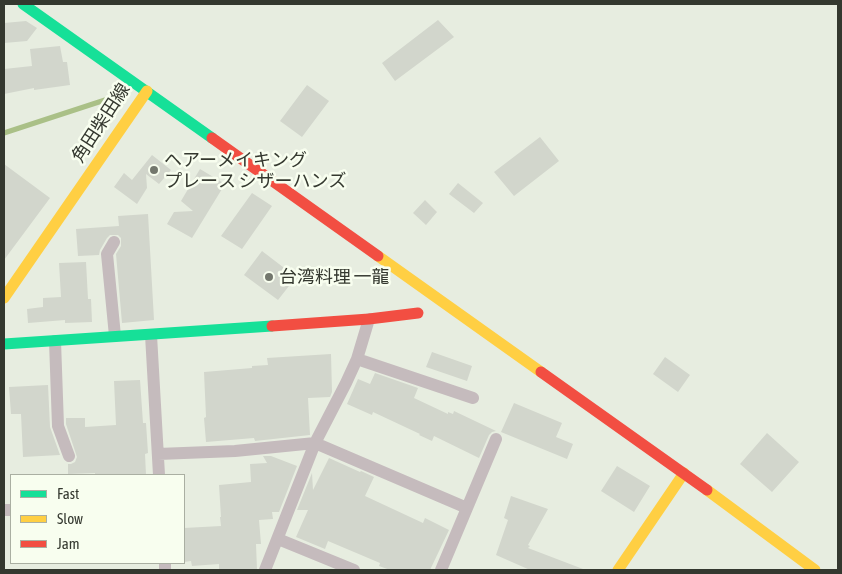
<!DOCTYPE html>
<meta charset="utf-8">
<style>
body{margin:0}
#map{position:relative;width:842px;height:574px;overflow:hidden;background:#e7ede0;font-family:"Asap Condensed",sans-serif}
canvas{display:block}
.frame{position:absolute;inset:0;border:5px solid #34382f;pointer-events:none}
.legend{position:absolute;left:10px;top:474px;width:175px;height:90px;box-sizing:border-box;background:#f8feef;border:1px solid #aaafa2;margin:0;padding:6px 9px;list-style:none;font-size:15px;color:#34382f}
.legend li{display:flex;align-items:center;gap:10px;height:25px}
.legend b{width:25px;border:1px solid #aaafa2}
</style>
<div id="map">
<canvas width="842" height="574"></canvas>
<div class="frame"></div>
<ul class="legend">
<li><b style="height:6px;background:#16e098"></b>Fast</li>
<li><b style="height:6px;background:#ffcf43"></b>Slow</li>
<li><b style="height:6px;background:#f24e42"></b>Jam</li>
</ul>
</div>
<script>
const ctx = document.querySelector('canvas').getContext('2d');
ctx.lineJoin = 'round';
const shape = rows => new Path2D(rows.map(r => 'M' + r).join(''));
function strokePath(path, color, width, dash) { ctx.strokeStyle = color; ctx.lineWidth = width; ctx.lineCap = dash ? 'butt' : 'round'; ctx.setLineDash(dash || []); ctx.stroke(path); }
function fill(path, color) { ctx.fillStyle = color; ctx.fill(path, 'evenodd'); }
function drawText(font, color, halo, rows, align = 'center') {
  ctx.font = font + ' "Asap Condensed","Noto Sans JP",sans-serif'; ctx.lineWidth = 5; ctx.setLineDash([]); ctx.textBaseline = 'middle'; ctx.strokeStyle = halo; ctx.fillStyle = color; for (const [text, x, y, turn = 0] of rows) {
    ctx.save(); ctx.translate(x, y); ctx.rotate((+turn || 0) * Math.PI / 180); ctx.textAlign = isNaN(turn) ? turn : align; if (halo) ctx.strokeText(text, 0, 0); ctx.fillText(text, 0, 0); ctx.restore();
  }
}
strokePath(shape([
 [4,133,105,100]
]), '#aac087', 5);
fill(shape([
 [438,20,454,37,395,81,382,63],
 [26,21,37,28,27,41,4,43,4,23],
 [60,46,63,62,67,62,70,85,34,90,34,88,4,94,4,69,32,66,30,49],
 [307,85,329,101,302,137,280,121],
 [540,137,559,161,514,196,494,172],
 [152,155,171,170,159,184,146,174,147,188,137,204,114,187,124,173,132,180],
 [4,164,50,198,4,260],
 [200,169,225,184,192,238,167,224,174,212,193,211,181,201],
 [458,183,483,203,474,213,449,194],
 [252,193,272,206,242,249,221,236],
 [425,200,437,212,426,225,413,213],
 [148,214,154,320,122,323,116,254,121,246,121,238,118,235,110,235,107,238,100,250,99,255,78,256,76,229,119,226,118,216],
 [262,251,296,277,278,300,244,275],
 [86,262,88,299,91,299,92,322,65,323,65,320,28,323,27,309,43,307,43,298,61,297,59,263],
 [432,352,472,366,467,381,426,367],
 [331,354,332,392,330,397,308,398,310,435,255,441,254,438,206,442,204,418,206,417,204,372,252,368,252,366,268,365,267,358],
 [665,357,690,375,678,392,653,374],
 [375,373,418,388,414,398,448,414,448,412,453,414,454,411,496,431,492,432,489,435,479,458,434,436,432,441,419,435,420,434,373,412,372,415,347,404,358,379,370,384],
 [140,380,143,423,146,423,148,453,145,454,146,475,95,475,95,473,68,474,68,464,71,464,75,462,77,457,66,424,66,418,85,418,85,427,116,425,114,381],
 [48,385,50,427,60,455,23,457,21,414,11,414,9,387],
 [514,403,562,423,556,437,573,444,567,459,501,432],
 [767,433,799,462,772,492,740,464],
 [263,456,271,456,297,466,279,512,272,512,273,519,259,520,261,544,256,544,257,570,219,570,219,564,192,566,191,561,184,562,184,528,221,526,220,517,221,517,219,485,251,482,250,464,267,463],
 [329,458,360,472,361,471,374,477,365,496,423,523,425,518,449,530,430,570,390,570,379,566,380,563,328,541,325,549,296,537,308,510,297,510,312,473,313,490],
 [617,466,650,486,634,512,601,491],
 [511,496,548,509,528,545,530,546,528,548,583,569,583,570,530,570,496,555,508,520,504,518]
]), '#d2d6cc');
strokePath(shape([
 [114,242,107,254,115,336],
 [151,335,159,475],
 [55,341,58,426,69,456],
 [357,359,473,398],
 [158,454,235,451,315,443,346,383,357,359,369,319],
 [4,510,11,510],
 [278,539,354,570],
 [165,563,165,570],
 [265,570,315,443,467,508],
 [441,570,496,439]
]), '#c5bbbd', 12);
strokePath(shape([
 [23,4,212,138],
 [4,344,272,326]
]), '#16e098', 11);
strokePath(shape([
 [378,256,541,372],
 [4,298,147,91],
 [707,490,815,570],
 [618,570,684,473]
]), '#ffcf43', 11);
strokePath(shape([
 [212,138,378,256],
 [272,326,369,319,418,313],
 [541,372,707,490]
]), '#f24e42', 11);
for (const [x, y, r, color] of [
 [154,170,5,"#73776d"],
 [269,277,5,"#73776d"]
]) { const dot = new Path2D(); dot.arc(x, y, r, 0, 2 * Math.PI); ctx.fillStyle = color; ctx.fill(dot); strokePath(dot, '#f8feef', 2); }
drawText('18px', '#34382f', '#f8feef', [
 ["角田柴田線",101,123,-57]
]);
drawText('18px', '#34382f', '#f8feef', [
 ["ヘアーメイキング",164,160],
 ["プレース シザーハンズ",164,181],
 ["台湾料理 一龍",279,277]
], 'left');
</script>
